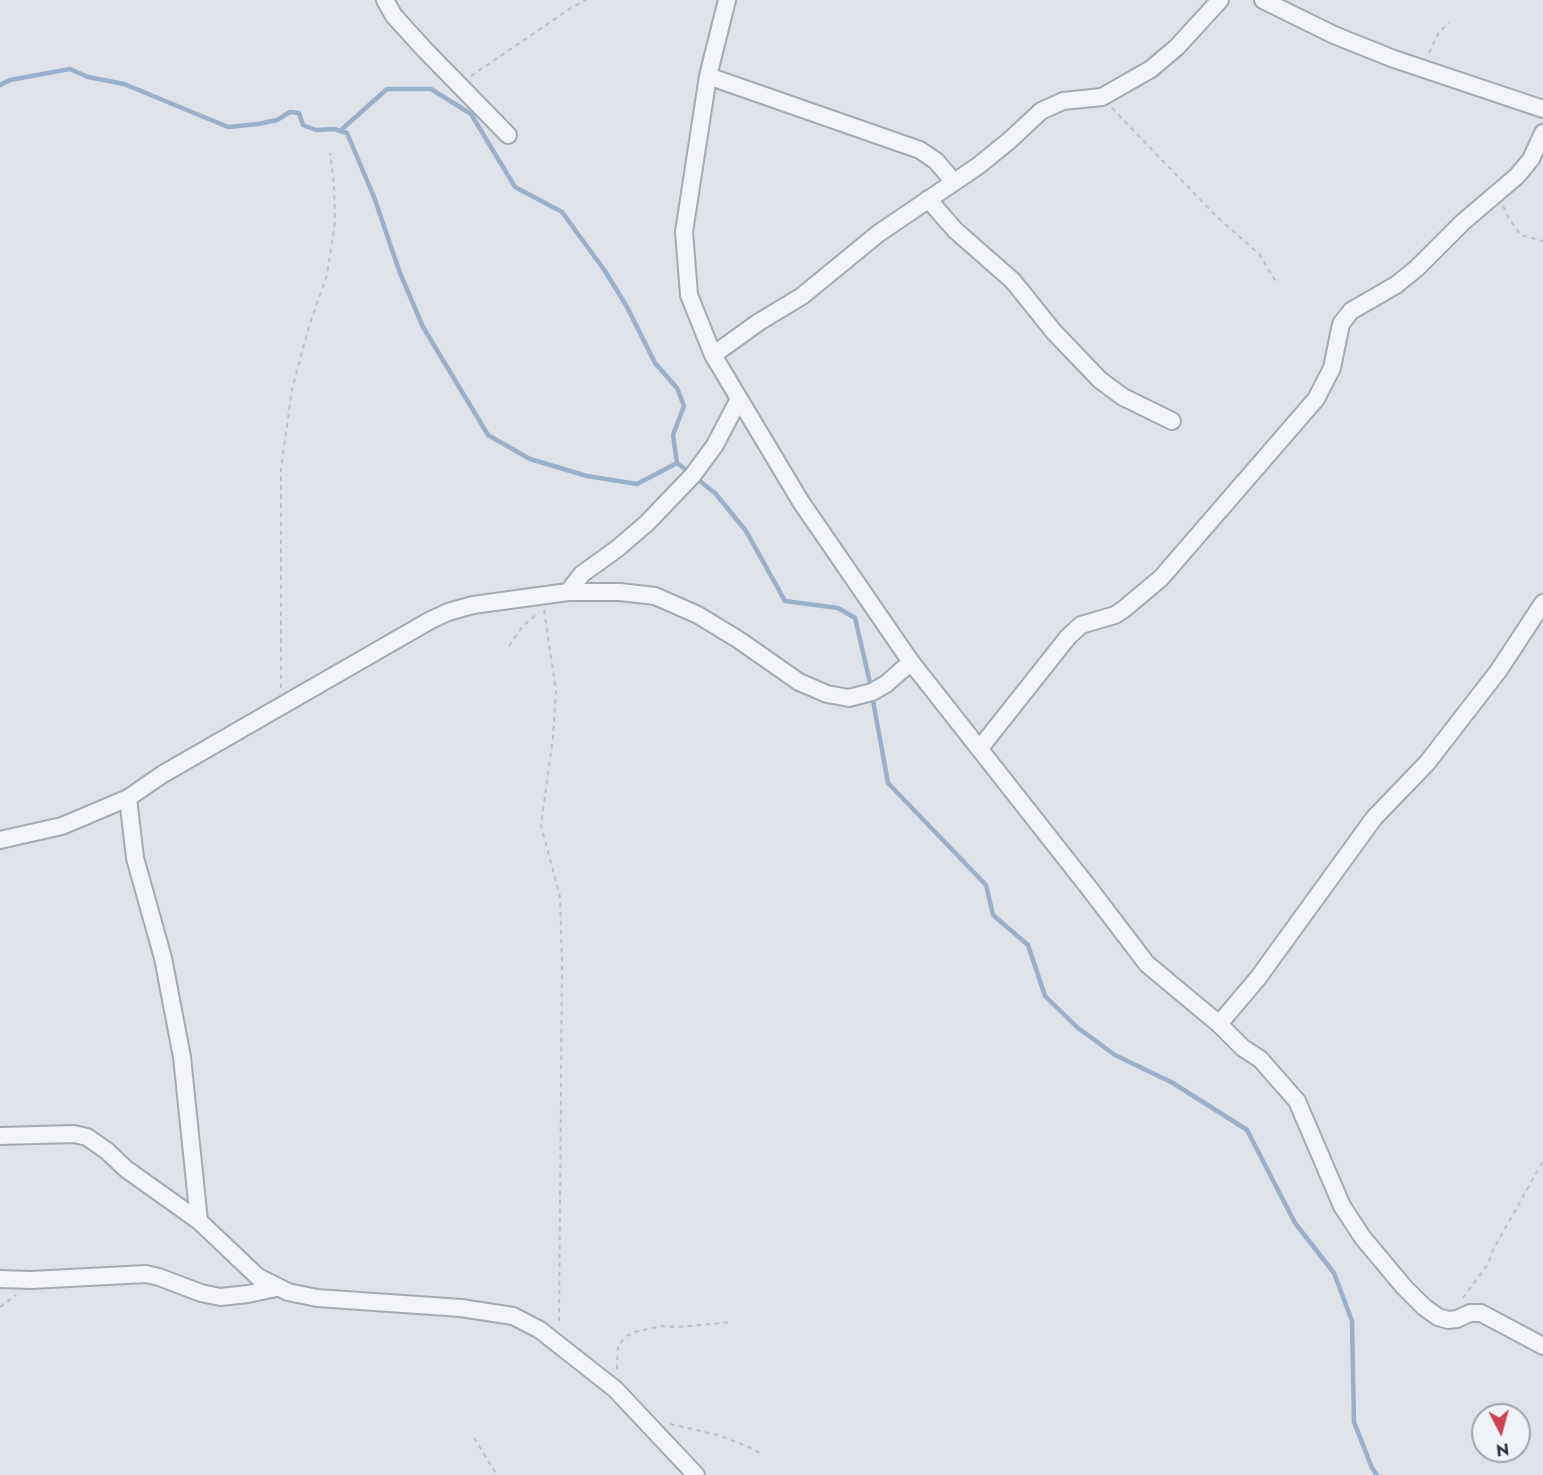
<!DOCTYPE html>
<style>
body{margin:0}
#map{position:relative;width:1543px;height:1475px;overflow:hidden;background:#dfe3e9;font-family:Jost,sans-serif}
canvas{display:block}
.north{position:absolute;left:1471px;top:1403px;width:60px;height:60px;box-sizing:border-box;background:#eff2f6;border:2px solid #9fa4ad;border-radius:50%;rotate:174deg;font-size:16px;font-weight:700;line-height:24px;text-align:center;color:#283040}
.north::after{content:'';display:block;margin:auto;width:21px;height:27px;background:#cf4352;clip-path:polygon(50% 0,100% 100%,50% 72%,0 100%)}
</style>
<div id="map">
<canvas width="1543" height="1475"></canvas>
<div class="north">N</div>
</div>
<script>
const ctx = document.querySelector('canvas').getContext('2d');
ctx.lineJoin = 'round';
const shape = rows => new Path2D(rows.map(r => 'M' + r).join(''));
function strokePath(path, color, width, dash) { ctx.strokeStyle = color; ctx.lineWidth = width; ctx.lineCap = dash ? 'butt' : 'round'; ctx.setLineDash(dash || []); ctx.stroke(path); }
strokePath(shape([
 [0,85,10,80,70,69,88,77,124,84,228,127,258,124,277,120,290,112,299,113,303,125,316,130,334,129,347,133,374,197,400,273,423,327,488,435,530,459,587,476,637,484,677,463,690,473],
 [340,131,387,89,431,89,471,114,515,187,562,212,605,271,627,307,655,363,677,388,684,406,673,435,677,463],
 [696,478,715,493,746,531,785,601,838,608,855,618,871,687],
 [872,695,888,783,986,885,993,915,1028,945,1045,996,1078,1028,1115,1055,1173,1083,1247,1130,1295,1223,1334,1273,1352,1321,1354,1422,1372,1468,1377,1475]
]), '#9aafc9', 4.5);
const street = shape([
 [385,0,394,16,425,50,508,135],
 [727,0,708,76,684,232,689,295,713,355,801,502,911,662,1089,888,1147,964,1219,1024,1243,1048,1260,1059,1297,1101,1342,1206,1363,1238,1404,1287,1424,1307,1438,1317,1448,1320,1457,1319,1470,1313,1481,1313,1543,1346],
 [1263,0,1334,35,1394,59,1543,109],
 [708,76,920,150,936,161,954,182],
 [928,199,955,230,1013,281,1054,332,1100,380,1123,397,1172,421],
 [713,355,759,322,802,296,879,233,978,166,1010,140,1041,111,1063,101,1102,97,1151,69,1177,47,1220,0],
 [568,592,582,574,618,548,647,523,693,475,715,445,739,399],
 [980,748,1068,637,1081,625,1115,615,1124,609,1161,578,1316,399,1332,368,1341,324,1351,311,1396,285,1417,268,1463,222,1517,176,1531,159,1543,133],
 [128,798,135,858,163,958,182,1057,199,1221],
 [0,840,62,826,128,798,163,774,429,621,448,612,473,605,568,592,620,592,655,596,698,615,739,640,799,682,827,694,849,698,872,692,886,684,911,662],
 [1219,1024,1258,978,1374,818,1427,763,1499,670,1543,603],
 [0,1136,74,1134,87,1137,107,1151,126,1169,199,1221,258,1277,288,1292,317,1298,461,1308,513,1316,540,1330,615,1389,696,1475],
 [0,1279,31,1280,146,1274,159,1277,201,1293,220,1297,248,1294,276,1288]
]);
strokePath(street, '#a4aab3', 20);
strokePath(shape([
 [1429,53,1439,32,1449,23],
 [471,76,571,8,586,0],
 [1112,108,1214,214,1260,255,1276,282],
 [1503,206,1509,219,1521,235,1543,241],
 [544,610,556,691,553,737,541,825,560,897,562,963,559,1325],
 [509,646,522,627,539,612],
 [281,688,281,469,292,389,309,326,327,275,335,222,334,184,330,153],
 [1463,1298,1488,1264,1493,1250,1543,1161],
 [0,1307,16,1295],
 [617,1369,618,1346,625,1337,634,1332,662,1326,679,1327,732,1322],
 [670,1424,718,1435,749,1447,763,1455],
 [474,1438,497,1475]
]), '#bdc1c7', 2, [4.5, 4.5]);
strokePath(street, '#f2f4f7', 16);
</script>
